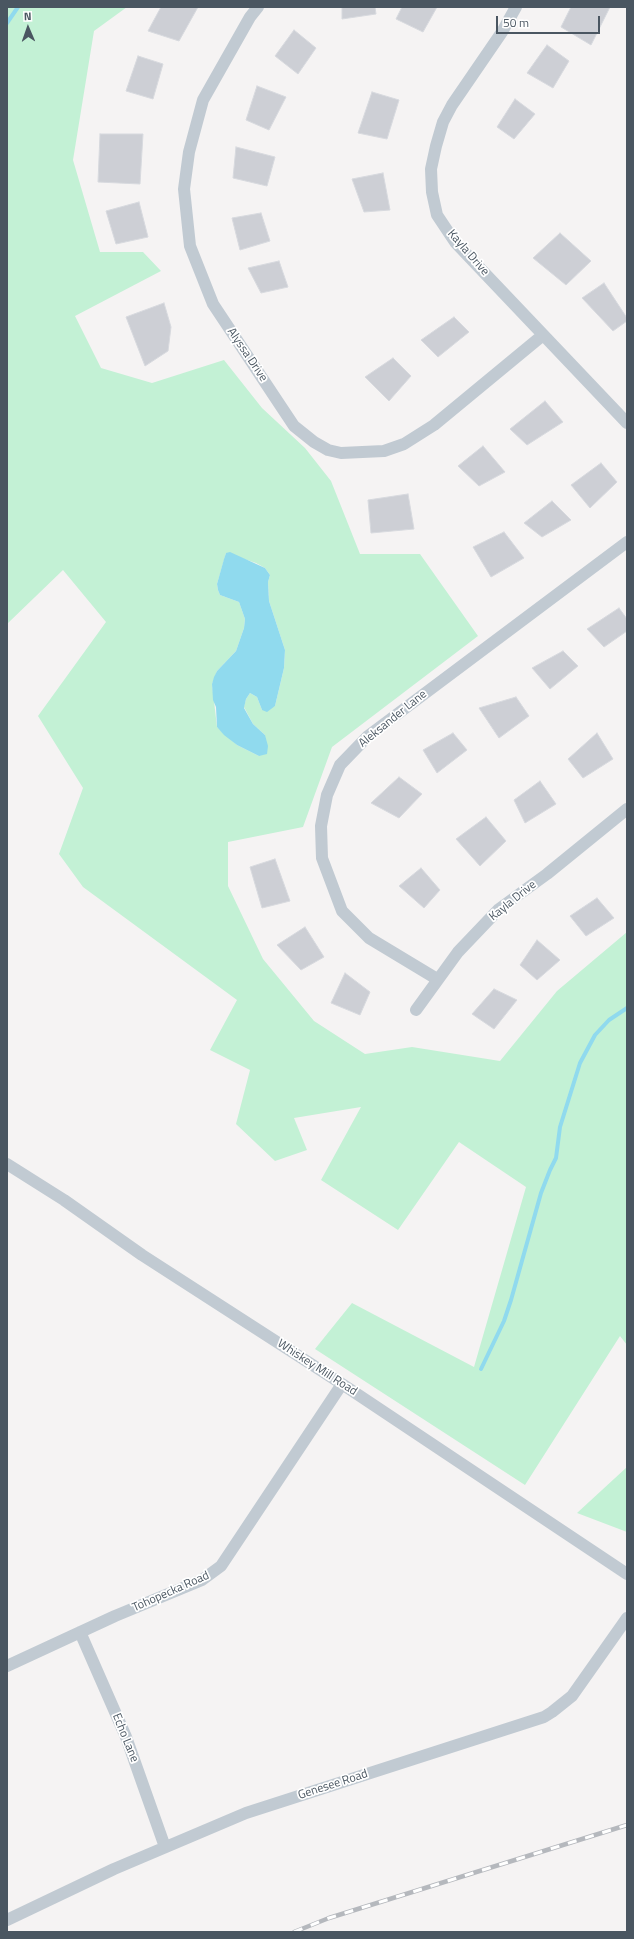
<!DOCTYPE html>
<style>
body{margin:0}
#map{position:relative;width:634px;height:1939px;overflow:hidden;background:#f5f3f3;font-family:"Titillium Web",sans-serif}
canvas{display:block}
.frame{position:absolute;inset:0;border:8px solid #4a5661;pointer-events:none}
.north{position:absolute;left:8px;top:8px;width:40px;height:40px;-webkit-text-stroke:3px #fff;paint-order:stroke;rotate:358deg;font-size:11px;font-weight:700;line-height:16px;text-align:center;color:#4a5661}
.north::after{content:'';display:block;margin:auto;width:14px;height:18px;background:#4a5661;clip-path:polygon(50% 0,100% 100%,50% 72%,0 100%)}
.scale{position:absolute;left:496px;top:16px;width:104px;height:18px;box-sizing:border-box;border:2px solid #4a5661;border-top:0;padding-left:5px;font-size:12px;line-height:14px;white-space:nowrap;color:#4a5661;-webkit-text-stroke:3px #fff;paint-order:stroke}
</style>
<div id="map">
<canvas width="634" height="1939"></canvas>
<div class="frame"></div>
<div class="north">N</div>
<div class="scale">50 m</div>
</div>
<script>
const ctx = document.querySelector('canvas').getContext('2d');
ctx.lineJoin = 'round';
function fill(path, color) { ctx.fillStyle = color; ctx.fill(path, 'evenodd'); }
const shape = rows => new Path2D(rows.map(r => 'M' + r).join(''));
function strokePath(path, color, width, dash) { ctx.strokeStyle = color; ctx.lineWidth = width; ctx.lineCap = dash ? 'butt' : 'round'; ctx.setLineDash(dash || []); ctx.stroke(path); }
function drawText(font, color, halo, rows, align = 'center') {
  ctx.font = font + ' "Titillium Web",sans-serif'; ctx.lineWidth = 3.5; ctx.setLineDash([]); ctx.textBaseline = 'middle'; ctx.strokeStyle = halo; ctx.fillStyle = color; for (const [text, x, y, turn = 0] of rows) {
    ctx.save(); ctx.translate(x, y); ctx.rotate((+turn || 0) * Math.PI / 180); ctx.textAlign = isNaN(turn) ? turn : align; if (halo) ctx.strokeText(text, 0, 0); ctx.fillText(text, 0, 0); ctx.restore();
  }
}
fill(shape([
 [7,7,127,7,94,31,73,160,100,252,143,252,161,271,75,316,101,368,152,383,224,360,262,408,305,448,331,481,360,554,420,554,478,636,332,747,303,827,228,842,228,886,263,959,314,1021,365,1054,412,1047,500,1061,557,991,627,932,627,1345,620,1336,525,1485,315,1349,352,1303,474,1367,526,1187,459,1142,398,1230,321,1180,361,1107,294,1118,307,1150,275,1161,236,1124,250,1070,210,1050,237,1000,83,887,59,854,83,788,38,716,106,622,63,570,7,624],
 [226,553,256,563,265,568,270,575,268,582,269,601,285,650,284,668,275,706,262,710,257,697,250,693,246,699,244,707,253,724,265,735,259,756,237,745,217,727,212,684,217,671,236,651,244,628,245,619,239,602,220,595,218,590,217,584],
 [627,1467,627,1532,577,1513]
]), '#c3f1d5');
fill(shape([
 [230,552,265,568,270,575,268,582,269,601,285,650,284,668,275,706,267,712,262,710,257,697,250,693,246,699,244,708,253,724,265,735,268,746,267,754,259,756,237,745,224,735,217,727,216,707,213,700,212,684,214,677,217,671,236,651,244,628,245,619,239,602,220,595,218,590,217,584,224,559,226,553]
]), '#90daee');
strokePath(shape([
 [7,23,18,7],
 [481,1369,504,1321,511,1300,541,1193,550,1170,556,1158,560,1127,580,1063,595,1035,609,1020,627,1008]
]), '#90daee', 4);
const building = shape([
 [161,7,198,7,179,41,148,31,161,7],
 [342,7,375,7,376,14,342,19,342,7],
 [402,7,437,7,423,32,396,19,402,7],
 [571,7,610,7,591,45,561,27,571,7],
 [294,30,316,48,298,74,275,56,294,30],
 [547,45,569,61,553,88,527,73,547,45],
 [138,56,163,64,153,99,126,91,138,56],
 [257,86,286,97,269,130,246,120,257,86],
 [372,92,399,100,387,139,358,133,372,92],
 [515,99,535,114,514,139,497,127,515,99],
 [100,134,143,134,140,184,98,182,100,134],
 [236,147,275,157,267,186,233,178,236,147],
 [383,173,390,210,364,212,352,179,383,173],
 [139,202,148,237,116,244,106,211,139,202],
 [261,213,270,241,240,250,232,218,261,213],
 [560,233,591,261,566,285,533,258,560,233],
 [279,261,288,287,261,293,248,268,279,261],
 [604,283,627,318,627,321,613,331,582,298,604,283],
 [164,303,171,327,168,351,145,366,126,317,164,303],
 [454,317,469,332,438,357,421,340,454,317],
 [393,358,411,376,389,401,365,377,393,358],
 [545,401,563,422,527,445,510,429,545,401],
 [483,446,505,472,479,486,458,466,483,446],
 [601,463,617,482,590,508,571,485,601,463],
 [408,494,414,529,371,533,368,500,408,494],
 [552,501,571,520,542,537,524,523,552,501],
 [504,532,524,558,491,577,473,547,504,532],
 [619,608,627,619,627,631,604,647,587,629,619,608],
 [563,651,578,666,550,689,532,668,563,651],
 [516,697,529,716,499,738,479,708,516,697],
 [453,733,467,750,437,773,423,750,453,733],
 [597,733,613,759,583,778,568,759,597,733],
 [399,777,422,794,399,818,371,803,399,777],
 [540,781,556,804,525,823,514,800,540,781],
 [486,817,506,841,480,866,456,839,486,817],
 [275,859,290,901,262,908,250,867,275,859],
 [421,868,440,890,424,908,399,886,421,868],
 [597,898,614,918,586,936,570,916,597,898],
 [305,927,324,957,301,970,277,945,305,927],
 [537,940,560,960,537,980,520,965,537,940],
 [345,973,370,992,360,1015,331,1003,345,973],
 [494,989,517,1000,494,1029,472,1014,494,989]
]);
fill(building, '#cdcfd5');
strokePath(building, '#d7d9de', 1);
strokePath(shape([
 [258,7,250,17,203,100,189,152,184,189,190,246,213,304,294,426,314,442,328,450,341,453,384,451,404,444,434,425,543,335],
 [516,7,502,32,452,105,443,122,436,146,431,169,432,192,437,215,455,242,627,423],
 [437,979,369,938,342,911,322,858,321,826,327,795,340,765,368,736,627,542],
 [416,1010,458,952,499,909,547,874,627,809],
 [7,1164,64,1200,142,1255,342,1384,627,1574],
 [80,1632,126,1737,165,1847],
 [7,1666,115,1616,202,1580,221,1566,342,1384],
 [7,1920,114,1869,246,1813,544,1717,552,1712,572,1696,627,1618]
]), '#c1cad2', 12);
const rail = shape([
 [294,1932,329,1918,627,1825]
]);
strokePath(rail, '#b5b8bd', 4.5);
strokePath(rail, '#fff', 3, [9]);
drawText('12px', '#4a5661', '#fff', [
 ["Kayla Drive",468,253,49],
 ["Alyssa Drive",247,355,56],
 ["Aleksander Lane",393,719,-39],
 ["Kayla Drive",513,901,-39],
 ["Whiskey Mill Road",317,1368,33],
 ["Tohopecka Road",171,1592,-24],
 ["Echo Lane",125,1738,68],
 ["Genesee Road",333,1785,-18]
]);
</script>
